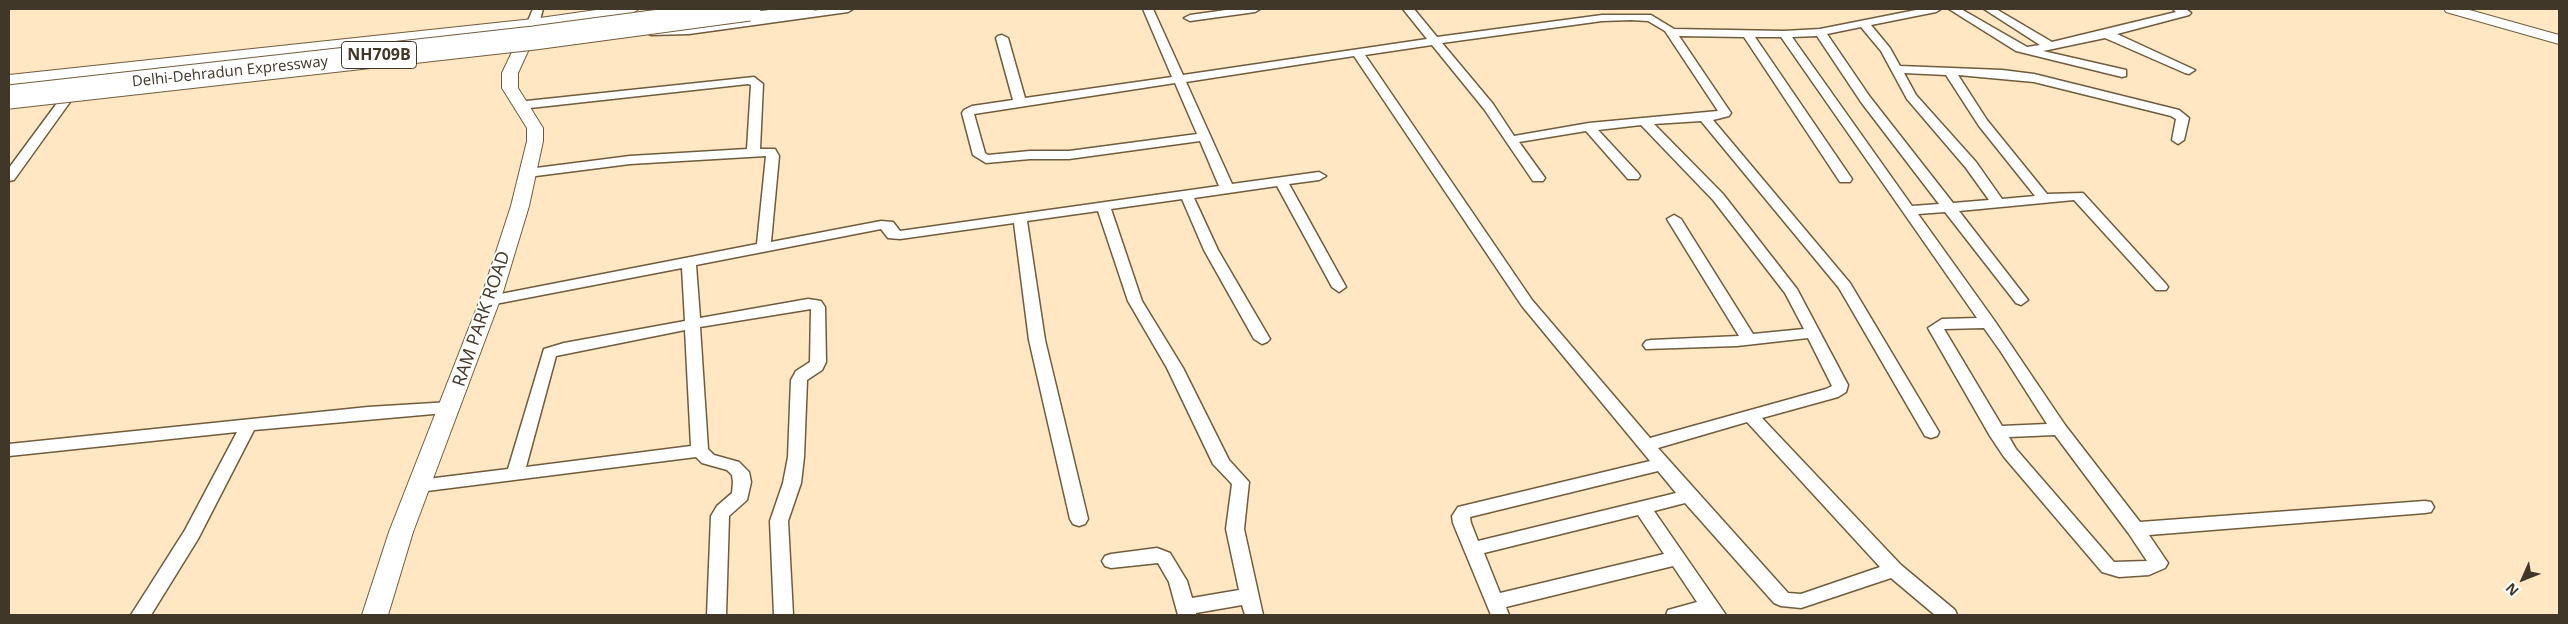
<!DOCTYPE html>
<style>
body{margin:0}
#map{position:relative;width:2568px;height:624px;overflow:hidden;background:#fee7c2;font-family:"Open Sans",sans-serif}
canvas{display:block}
.frame{position:absolute;inset:0;border:10px solid #403729;pointer-events:none}
.north{position:absolute;left:2498px;top:554px;width:50px;height:50px;-webkit-text-stroke:4px #fff;paint-order:stroke;rotate:226deg;font-size:14px;font-weight:700;line-height:20px;text-align:center;color:#403729}
.north::after{content:'';display:block;margin:auto;width:18px;height:22px;background:#403729;clip-path:polygon(50% 0,100% 100%,50% 72%,0 100%)}
</style>
<div id="map">
<canvas width="2568" height="624"></canvas>
<div class="frame"></div>
<div class="north">N</div>
</div>
<script>
const ctx = document.querySelector('canvas').getContext('2d');
ctx.lineJoin = 'round';
const shape = rows => new Path2D(rows.map(r => 'M' + r).join(''));
function strokePath(path, color, width, dash) { ctx.strokeStyle = color; ctx.lineWidth = width; ctx.lineCap = dash ? 'butt' : 'round'; ctx.setLineDash(dash || []); ctx.stroke(path); }
function fill(path, color) { ctx.fillStyle = color; ctx.fill(path, 'evenodd'); }
function drawText(font, color, halo, rows, align = 'center') {
  ctx.font = font + ' "Open Sans",sans-serif'; ctx.lineWidth = 4; ctx.setLineDash([]); ctx.textBaseline = 'middle'; ctx.strokeStyle = halo; ctx.fillStyle = color; for (const [text, x, y, turn = 0] of rows) {
    ctx.save(); ctx.translate(x, y); ctx.rotate((+turn || 0) * Math.PI / 180); ctx.textAlign = isNaN(turn) ? turn : align; if (halo) ctx.strokeText(text, 0, 0); ctx.fillText(text, 0, 0); ctx.restore();
  }
}
const minor = shape([
 [533,9,543,9,539,23,533,26,527,23,533,9],
 [826,9,853,9,848,12,689,34,651,35,645,32,651,29,689,28,826,9],
 [1143,9,1153,9,1183,75,1427,39,1403,9,1414,9,1437,37,1602,15,1651,15,1674,29,1784,31,1820,29,1921,9,1941,9,1936,12,1871,25,1890,48,1900,66,2002,70,2034,74,2179,110,2189,118,2184,140,2178,144,2172,140,2176,119,2171,116,2034,82,1958,75,1987,120,2047,194,2083,193,2166,284,2168,287,2166,290,2156,290,2074,200,1959,211,2028,300,2021,305,2016,303,1945,212,1918,214,1994,320,2065,425,2140,522,2425,501,2431,502,2434,507,2431,512,2425,513,2149,535,2168,563,2165,568,2149,575,2119,577,2102,572,2004,457,1990,436,1928,328,1942,319,1977,318,1781,37,1755,37,1852,179,1850,182,1840,182,1744,37,1679,36,1731,113,1729,116,1713,120,1850,283,1939,432,1937,436,1931,438,1925,436,1839,288,1701,121,1654,124,1723,194,1797,289,1848,385,1846,392,1838,397,1762,418,1901,565,1955,610,1957,615,1935,615,1891,578,1801,608,1781,606,1774,603,1685,503,1654,511,1726,615,1666,615,1668,610,1697,602,1673,566,1506,607,1509,615,1491,615,1453,523,1452,516,1458,507,1650,461,1522,306,1354,56,1186,82,1232,184,1319,172,1326,176,1319,180,1289,184,1346,287,1339,292,1332,287,1277,186,1194,198,1218,250,1270,339,1267,342,1262,344,1254,339,1204,250,1182,199,1111,209,1142,301,1183,368,1229,460,1249,482,1244,529,1263,615,1245,615,1242,605,1196,613,1196,615,1178,615,1169,582,1158,563,1111,568,1105,566,1102,561,1105,556,1111,554,1157,548,1170,553,1187,581,1192,598,1239,590,1226,529,1232,484,1213,464,1167,368,1128,301,1098,211,1027,221,1045,340,1088,519,1085,524,1079,526,1073,524,1070,519,1029,340,1014,223,900,239,888,238,881,229,696,265,700,318,808,299,821,301,825,307,826,362,822,370,807,380,804,457,801,483,788,521,793,615,774,615,770,521,783,483,788,457,791,380,796,371,810,362,811,309,700,327,708,449,714,455,739,462,749,472,751,482,747,500,729,516,726,615,707,615,711,516,717,506,732,493,733,482,732,475,727,470,702,463,696,457,419,492,413,490,410,486,413,482,419,480,508,469,544,349,564,343,685,321,682,268,490,305,485,303,483,300,485,297,757,244,766,156,630,164,528,177,521,173,528,169,630,156,747,149,751,85,748,84,521,109,515,105,517,102,754,77,763,84,760,149,775,149,779,156,771,242,881,221,893,222,900,231,1219,186,1200,141,1069,159,1030,159,986,163,973,155,962,113,964,110,972,106,1013,100,996,38,998,36,1002,35,1008,38,1025,98,1172,77,1143,9],
 [1631,20,1648,21,1665,31,1718,111,1589,123,1514,136,1493,104,1442,43,1602,21,1631,20],
 [1861,27,1881,51,1907,99,1966,168,1989,200,1953,203,1870,97,1827,34,1861,27],
 [1817,36,1861,102,1939,204,1912,206,1792,37,1817,36],
 [1432,45,1484,109,1533,181,1543,181,1545,178,1519,142,1586,131,1628,179,1638,179,1640,176,1638,173,1598,130,1641,125,1713,200,1785,293,1804,329,1753,334,1681,219,1674,215,1667,219,1739,336,1651,340,1646,341,1643,345,1646,349,1737,346,1808,338,1832,386,1826,389,1650,438,1532,300,1365,55,1432,45],
 [1904,73,1946,75,1979,126,2035,196,2002,199,1976,162,1916,95,1904,73],
 [1175,83,1197,134,1069,151,1030,151,988,155,985,153,974,114,1175,83],
 [1984,328,2001,352,2047,424,2002,426,1944,329,1984,328],
 [685,330,691,446,526,467,556,356,685,330],
 [1747,422,1880,567,1801,594,1788,593,1658,448,1747,422],
 [2055,435,2129,534,2147,561,2114,562,2016,449,2009,437,2055,435],
 [1658,471,1676,493,1478,541,1471,523,1470,517,1658,471],
 [1638,515,1664,554,1500,593,1484,553,1638,515],
 [1233,9,1260,9,1255,12,1190,21,1184,18,1190,15,1233,9],
 [1949,9,1961,9,2027,47,2040,45,1984,9,1996,9,2052,42,2176,12,2173,9,2186,9,2191,13,2189,15,2117,34,2195,70,2189,74,2185,73,2105,38,2043,51,2126,70,2126,76,2122,77,2016,51,1949,9],
 [64,98,70,102,14,180,9,181,9,168,60,99,64,98],
 [450,402,456,404,458,408,456,412,254,430,198,539,151,615,131,615,185,530,237,432,9,456,9,444,368,407,450,402]
]);
const tertiary = shape([
 [603,9,639,9,632,13,539,27,518,73,518,88,543,128,543,141,529,206,503,292,413,532,388,615,362,615,389,532,483,292,511,206,527,141,527,128,502,88,502,73,523,29,9,85,9,75,533,19,603,9],
 [777,9,817,9,810,13,730,23,723,19,730,15,777,9],
 [2444,9,2466,9,2559,35,2559,44,2446,12,2444,9]
]);
strokePath(minor, '#705c3c', 3);
strokePath(tertiary, '#705c3c', 2);
fill(minor, '#fff');
fill(tertiary, '#fff');
const motorwayBridge = shape([
 [9,97,534,38,749,9]
]);
strokePath(motorwayBridge, '#705c3c', 25, []);
strokePath(motorwayBridge, '#fff', 23);
drawText('15px', '#403729', '#fff', [
 ["Delhi-Dehradun Expressway",230,72,-6]
]);
for (const [x, y, w] of [
 [379,55,75]
]) { const box = new Path2D(); box.roundRect(x - w / 2, y - 13.5, w, 27, 4); ctx.fillStyle = '#fff'; ctx.fill(box); strokePath(box, '#403729', 1); }
drawText('bold 16px', '#403729', null, [
 ["NH709B",379,55]
]);
drawText('18px', '#403729', '#fff', [
 ["RAM PARK ROAD",482,319,-71]
]);
</script>
